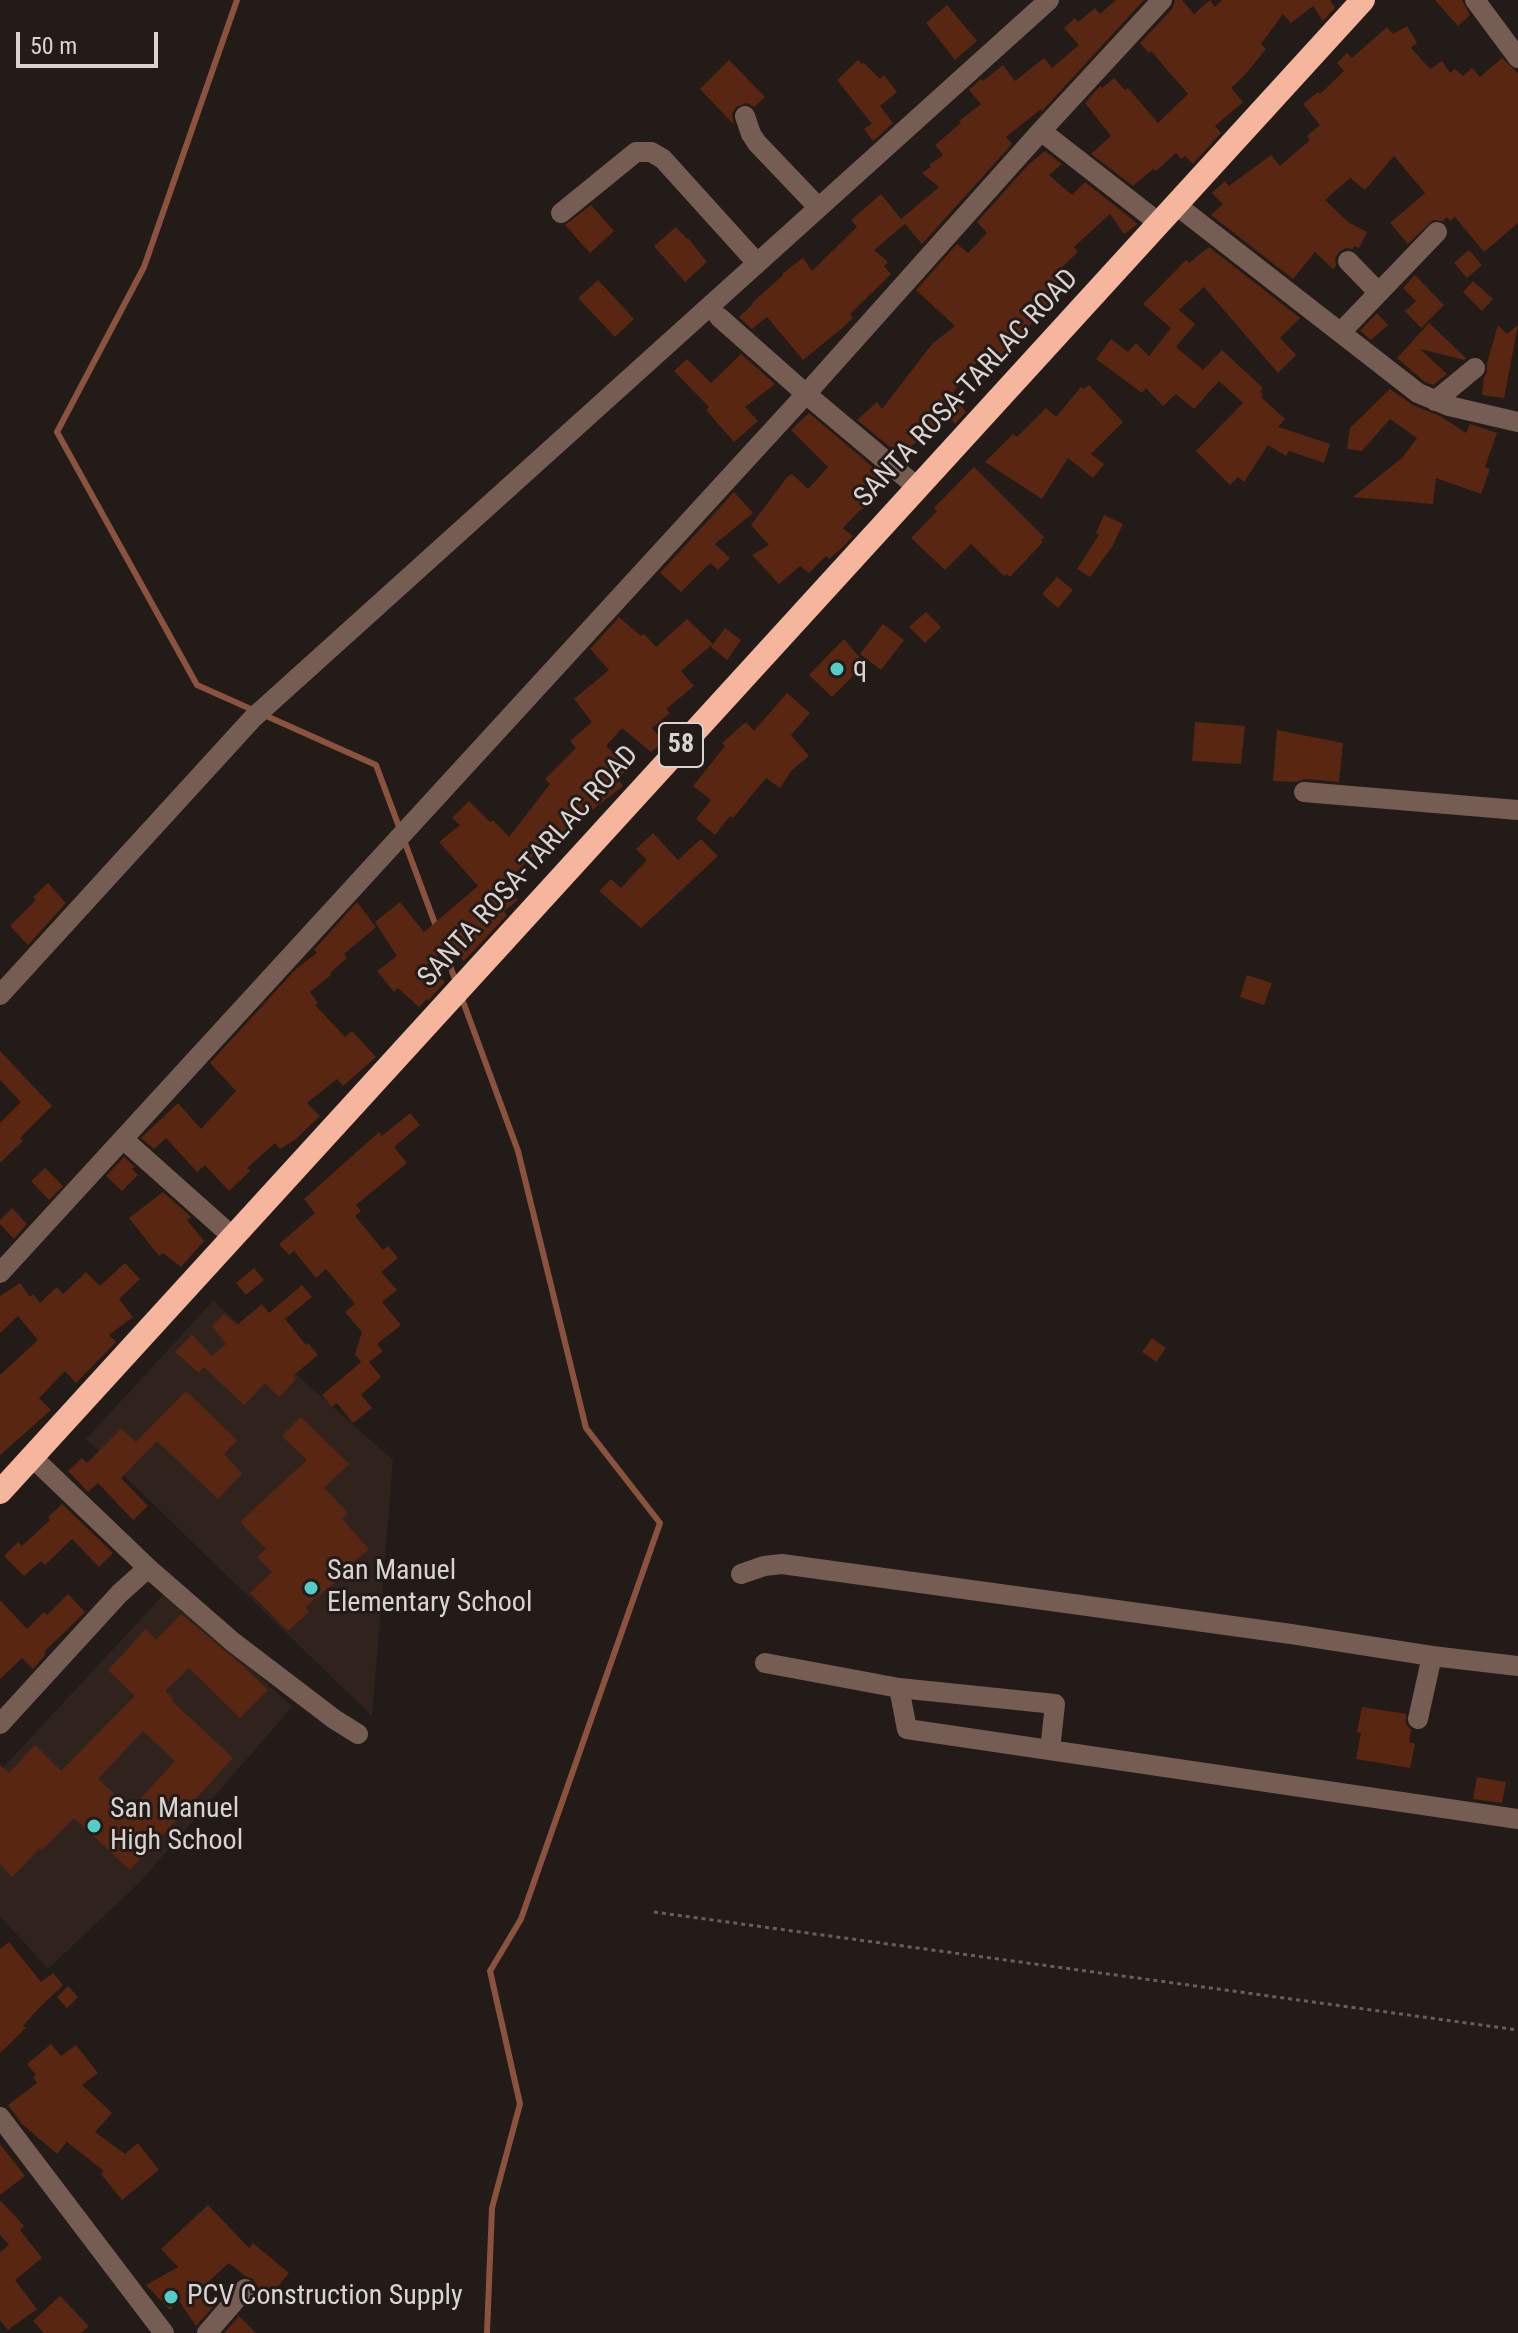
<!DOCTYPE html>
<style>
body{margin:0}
#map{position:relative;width:1518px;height:2333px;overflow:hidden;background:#231b18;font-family:"Roboto Condensed",sans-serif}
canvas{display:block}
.scale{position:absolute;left:16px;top:32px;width:142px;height:36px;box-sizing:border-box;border:4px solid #d9d3d1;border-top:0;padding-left:10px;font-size:24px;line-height:28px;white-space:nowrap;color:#d9d3d1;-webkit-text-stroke:6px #231b18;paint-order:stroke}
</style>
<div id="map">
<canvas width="1518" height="2333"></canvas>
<div class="scale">50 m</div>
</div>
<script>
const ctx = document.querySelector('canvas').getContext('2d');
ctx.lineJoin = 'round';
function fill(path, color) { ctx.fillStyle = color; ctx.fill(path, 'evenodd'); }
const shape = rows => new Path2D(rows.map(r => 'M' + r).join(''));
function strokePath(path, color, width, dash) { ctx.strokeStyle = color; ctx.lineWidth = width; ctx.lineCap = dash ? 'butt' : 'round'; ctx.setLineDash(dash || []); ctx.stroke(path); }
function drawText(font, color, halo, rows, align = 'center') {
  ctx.font = font + ' "Roboto Condensed",sans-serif'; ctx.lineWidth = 6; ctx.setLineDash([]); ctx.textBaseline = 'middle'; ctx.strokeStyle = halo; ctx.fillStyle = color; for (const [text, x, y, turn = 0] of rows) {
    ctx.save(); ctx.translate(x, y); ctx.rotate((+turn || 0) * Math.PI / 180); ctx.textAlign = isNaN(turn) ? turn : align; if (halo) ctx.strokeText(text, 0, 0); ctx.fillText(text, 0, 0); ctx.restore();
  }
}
fill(shape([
 [213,1301,393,1460,372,1716,86,1439],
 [168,1590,292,1707,140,1882,48,1969,0,1916,0,1771]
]), '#30231e');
strokePath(shape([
 [237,0,144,267,57,432,197,685,376,765,437,929],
 [442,944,456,982],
 [461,996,518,1151,586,1428,660,1523,521,1919,490,1971,520,2104,492,2208,487,2333]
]), '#8b533e', 6);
fill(shape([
 [1116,0,1144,0,1042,111,1041,109,1006,137,1012,144,922,244,905,224,874,250,888,262,884,266,891,274,850,314,853,318,841,329,803,360,767,317,752,329,739,317,753,304,752,303,783,275,782,274,803,258,812,271,857,227,851,220,881,194,901,219,939,187,922,173,931,167,929,165,943,155,935,145,961,123,959,121,981,104,969,90,981,79,983,81,1003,65,1015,81,1044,58,1052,68,1079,45,1064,28,1075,18,1078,22,1095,8,1100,14],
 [1175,0,1182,0,1194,14,1210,0,1215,7,1222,0,1330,0,1335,8,1323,21,1313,6,1291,23,1283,14,1261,44,1266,49,1244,76,1231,88,1243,102,1215,126,1221,133,1193,164,1185,156,1181,159,1176,153,1156,171,1153,169,1133,186,1091,154,1111,136,1085,103,1100,86,1102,88,1114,78,1125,90,1128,88,1158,123,1188,94,1151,51,1149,53,1140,43,1172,9],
 [1435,0,1462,0,1470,15,1458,26],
 [947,5,977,41,955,60,926,23],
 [1407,26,1417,43,1411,48,1430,69,1442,61,1450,73,1455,69,1463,76,1472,68,1480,77,1502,58,1518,73,1518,223,1484,252,1455,217,1450,221,1447,217,1443,221,1433,220,1408,244,1390,223,1425,193,1394,156,1365,190,1350,178,1325,200,1348,222,1367,232,1359,248,1355,246,1352,249,1346,248,1340,251,1335,258,1336,266,1333,269,1315,252,1293,279,1211,215,1223,204,1212,193,1225,181,1229,186,1271,155,1280,166,1310,140,1307,136,1320,125,1303,104,1318,92,1320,94,1344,71,1337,63,1347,53,1352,58,1387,27,1393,34],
 [729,60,765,97,754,107,747,103,736,107,732,114,734,125,700,89],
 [858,60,862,64,864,63,880,79,884,75,897,92,880,106,893,123,873,141,864,129,872,124,837,80],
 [1045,151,1062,164,1049,175,1072,195,1085,182,1138,224,1124,234,1110,214,1074,247,1078,252,1058,271,1069,285,1000,357,991,348,980,358,952,394,966,412,955,424,950,418,923,442,920,439,900,455,857,420,877,402,882,409,932,344,955,326,916,290,957,244,968,253,987,233,977,222,1029,164],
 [591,205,614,231,590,253,565,225],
 [676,227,687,239,688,238,707,262,685,282,654,246],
 [1209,247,1300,318,1280,338,1296,355,1278,373,1204,287,1179,310,1195,324,1176,347,1203,370,1222,350,1263,388,1260,391,1263,395,1261,397,1285,419,1278,427,1330,444,1324,463,1289,451,1286,456,1268,445,1244,482,1238,477,1230,485,1196,451,1243,403,1219,381,1194,409,1176,394,1163,406,1146,388,1142,393,1096,359,1111,339,1128,352,1136,343,1149,356,1171,328,1143,304,1186,260,1189,263],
 [1469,250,1482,265,1467,278,1454,263],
 [1415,275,1444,305,1421,328,1405,311,1416,301,1403,288],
 [598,280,634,319,615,337,578,298],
 [1473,281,1493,299,1482,311,1463,292],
 [1377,313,1388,325,1371,340,1360,331],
 [1429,323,1466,358,1464,360,1420,349,1447,374,1433,385,1425,382,1397,358],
 [1498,325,1507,334,1518,325,1504,398,1482,395,1484,377,1487,372,1487,363],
 [741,354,775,384,745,407,758,421,734,442,706,410,709,407,674,371,687,359,711,383],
 [1089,385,1123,422,1091,454,1104,464,1093,478,1068,458,1042,499,985,462,1013,434,1017,437,1046,408,1056,417,1081,387,1084,389],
 [1390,389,1413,405,1440,416,1466,433,1470,424,1497,433,1485,467,1490,469,1481,494,1436,478,1433,504,1353,497,1402,458,1417,438,1390,419,1362,451,1347,449,1350,428],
 [809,413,888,480,874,495,877,500,859,511,843,528,853,536,843,547,829,559,826,556,809,573,800,566,779,584,752,555,769,545,751,525,788,476,792,474,808,489,828,467,791,430],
 [974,467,1044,537,1041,540,1043,542,1010,577,1007,574,1004,576,971,544,945,570,911,538,937,511,934,508],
 [734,492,753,513,715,544,730,558,718,570,710,563,681,592,660,573],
 [1104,515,1123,524,1112,547,1090,577,1077,569,1099,535,1096,533],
 [1057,577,1073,590,1058,608,1042,594],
 [926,612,941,627,925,643,909,627],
 [619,617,641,636,644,634,656,647,687,619,713,644,681,671,694,686,666,709,670,713,652,728,664,742,651,752,622,728,606,746,630,768,617,778,623,786,583,817,579,812,544,857,538,852,504,883,518,900,504,911,507,915,464,961,449,946,427,965,445,982,428,1001,427,999,419,1007,398,988,394,992,377,971,397,956,375,922,400,902,424,932,478,886,439,842,460,825,452,818,469,801,490,822,493,820,509,837,550,784,545,779,576,748,570,741,592,722,574,699,609,670,590,649],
 [883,624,904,640,881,670,860,654],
 [725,628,741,640,727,660,711,647],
 [844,639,865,664,832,697,809,675],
 [787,693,810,713,791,735,809,756,791,771,780,788,766,778,733,818,730,816,715,835,696,819,711,800,693,786,725,746,722,743,746,722,754,731],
 [1195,722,1245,726,1241,764,1192,761],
 [1277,730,1343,743,1339,782,1305,779,1297,782,1273,781],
 [653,833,678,860,701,839,718,856,641,928,599,891,611,879,621,888,647,860,636,849],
 [48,883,66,903,28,945,10,926,36,900,33,897],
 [357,902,376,927,344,954,347,958,330,973,331,975,310,992,318,1003,315,1005,345,1037,352,1031,376,1057,343,1086,337,1079,307,1103,320,1116,296,1139,280,1149,275,1143,247,1168,250,1171,229,1191,205,1165,197,1172,166,1138,154,1149,141,1138,178,1103,201,1129,236,1091,210,1063,296,969,317,953,314,950],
 [1247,975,1272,983,1264,1005,1240,997],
 [0,1051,52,1106,20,1138,23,1141,0,1163,0,1123,21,1102,0,1080],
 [410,1113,420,1125,394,1147,407,1163,356,1205,361,1211,355,1216,383,1250,388,1246,398,1258,381,1272,397,1290,382,1302,401,1325,377,1344,383,1351,369,1362,381,1377,361,1395,372,1408,353,1423,337,1403,332,1407,322,1395,361,1362,355,1354,362,1332,345,1312,355,1304,326,1269,316,1278,294,1251,289,1255,279,1244,315,1213,304,1199,379,1132,382,1136],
 [124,1157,135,1167,132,1169,138,1175,122,1191,106,1176],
 [45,1168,63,1186,49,1200,31,1181],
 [163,1192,190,1216,191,1217,187,1220,204,1241,181,1267,163,1253,159,1256,129,1218],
 [12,1208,27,1224,14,1239,0,1224,0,1220],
 [125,1263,140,1279,119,1299,133,1317,109,1335,116,1342,76,1383,65,1371,39,1398,51,1410,0,1455,0,1375,38,1340,18,1316,0,1333,0,1296,20,1283,30,1297,33,1294,40,1303,57,1287,63,1294,86,1272,100,1286],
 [254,1268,264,1280,246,1295,236,1283],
 [302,1285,312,1297,285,1319,306,1345,308,1343,318,1355,293,1376,296,1379,279,1397,265,1383,244,1405,204,1367,199,1373,175,1352,192,1335,212,1356,226,1344,212,1326,224,1314,237,1325,262,1304,269,1313],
 [1152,1338,1166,1348,1156,1362,1142,1352],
 [186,1391,237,1440,224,1454,242,1474,218,1499,157,1441,121,1478,148,1506,133,1520,98,1483,88,1492,68,1471,82,1458,87,1463,121,1429,136,1442],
 [301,1417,349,1464,324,1488,348,1513,342,1519,369,1549,343,1571,345,1574,305,1607,309,1612,288,1631,250,1593,272,1572,257,1557,266,1549,240,1522,307,1460,282,1436],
 [62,1504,113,1553,99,1567,72,1539,45,1565,41,1561,24,1576,4,1556,18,1542,22,1546,50,1520,48,1517],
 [68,1594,85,1612,44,1652,46,1654,33,1669,22,1658,0,1679,0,1600,27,1629,44,1612,47,1615],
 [181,1614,244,1667,268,1690,240,1718,189,1668,165,1691,173,1699,172,1701,233,1758,130,1870,74,1818,42,1850,40,1848,12,1877,0,1864,0,1765,9,1773,35,1745,61,1771,135,1696,108,1670,146,1629,156,1640],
 [143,1731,175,1761,131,1809,98,1779],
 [1362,1707,1406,1714,1406,1724,1411,1730,1409,1742,1415,1744,1410,1768,1356,1759,1361,1733,1357,1732],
 [1477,1777,1506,1782,1502,1803,1473,1799],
 [9,1942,41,1982,53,1973,63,1985,39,2008,23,2026,26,2028,0,2053,0,1949],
 [68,1986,78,1997,67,2008,57,1997],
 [51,2044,61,2056,76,2045,98,2073,82,2085,112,2113,95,2132,125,2154,138,2143,159,2170,122,2200,101,2174,104,2171,67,2142,57,2154,22,2124,8,2105,37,2083,33,2077,36,2075,27,2064],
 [0,2144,25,2176,0,2195],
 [0,2200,24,2226,20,2230,42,2258,15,2280,37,2309,8,2330,0,2320,0,2252,9,2245,0,2235],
 [208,2205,249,2248,253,2243,289,2273,269,2297,258,2287,253,2279,245,2276,229,2263,197,2292,213,2307,196,2326,179,2301,170,2310,146,2285,178,2267,161,2249],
 [60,2296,89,2326,81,2333,44,2333,33,2321],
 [239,2316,256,2333,224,2333]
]), '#592611');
strokePath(shape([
 [654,1912,1518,2030]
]), '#665f5c', 3, [4, 4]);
strokePath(shape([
 [1475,0,1518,58],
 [745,116,751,134,757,143,818,207],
 [1041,131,1159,223],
 [1175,204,1418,393,1449,406,1518,422],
 [561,213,636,152,651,152,663,159,757,263],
 [1348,261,1378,292],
 [719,317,806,394,917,487],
 [1341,332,1437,232],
 [1435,401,1475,368],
 [1304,792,1518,810],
 [0,995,253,718,1049,0],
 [123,1139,233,1237],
 [0,1273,806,394,1041,131,1162,0],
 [148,1568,233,1642,334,1719,358,1734],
 [741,1574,764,1566,782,1564,1291,1634,1432,1656,1518,1666],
 [765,1663,899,1688,907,1729,1518,1819],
 [899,1688,1055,1704,1050,1750],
 [1418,1719,1432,1656],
 [0,1724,120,1593,148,1568,32,1457],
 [0,2117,164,2333],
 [207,2333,245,2289]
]), '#765d53', 20);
strokePath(shape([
 [0,1492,1363,0]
]), '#f6b69e', 24);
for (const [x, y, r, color] of [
 [837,669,8,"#53cdc9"],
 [311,1588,8,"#53cdc9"],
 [94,1826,8,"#53cdc9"],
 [171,2297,8,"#53cdc9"]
]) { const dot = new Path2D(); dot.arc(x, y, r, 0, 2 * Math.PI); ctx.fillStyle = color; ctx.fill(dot); strokePath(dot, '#231b18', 3); }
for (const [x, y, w] of [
 [681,745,44]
]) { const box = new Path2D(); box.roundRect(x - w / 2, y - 22, w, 44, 6); ctx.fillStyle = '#231b18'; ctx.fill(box); strokePath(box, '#d9d3d1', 2); }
drawText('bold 26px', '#d9d3d1', null, [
 ["58",681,745]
]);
drawText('28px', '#d9d3d1', '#231b18', [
 ["SANTA ROSA-TARLAC ROAD",967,389,-47],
 ["SANTA ROSA-TARLAC ROAD",529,867,-48]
]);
drawText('28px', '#d9d3d1', '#231b18', [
 ["q",853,669],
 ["San Manuel",327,1572],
 ["Elementary School",327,1604],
 ["San Manuel",110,1810],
 ["High School",110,1842],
 ["PCV Construction Supply",187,2297]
], 'left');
</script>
